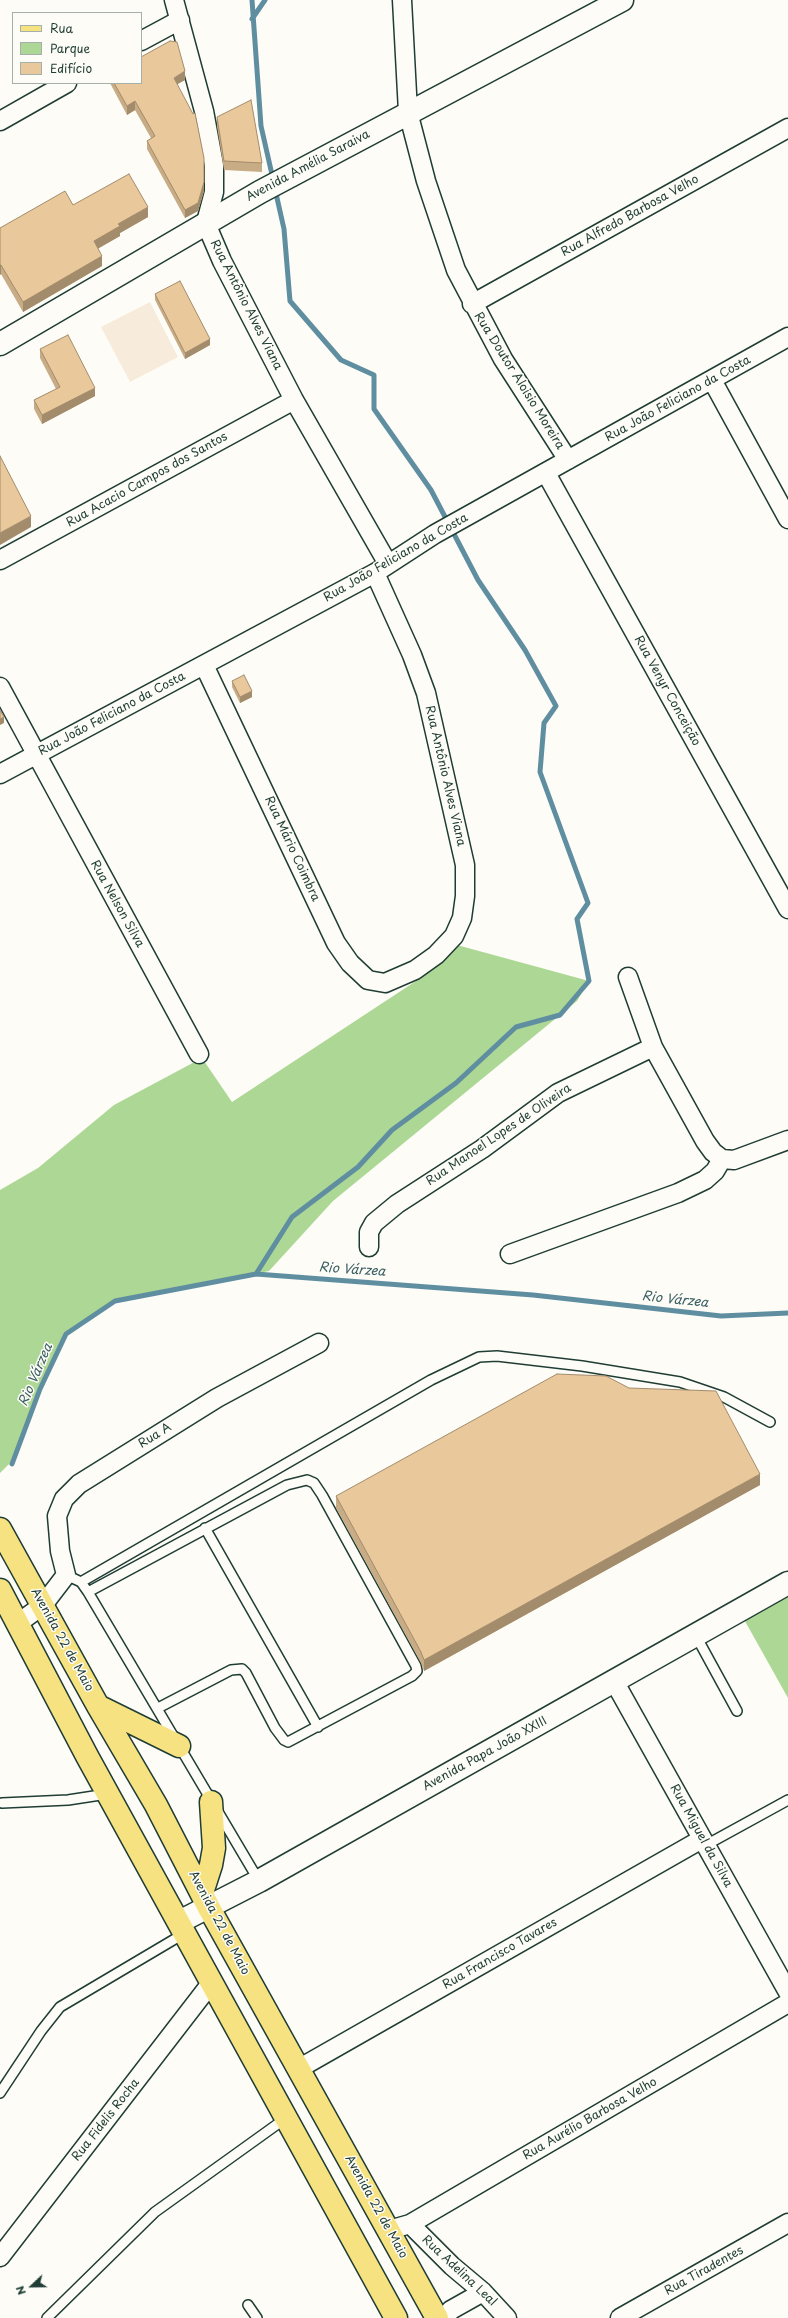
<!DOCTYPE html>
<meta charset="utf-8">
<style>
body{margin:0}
#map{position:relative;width:788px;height:2318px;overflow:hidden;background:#fdfcf7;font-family:"Playpen Sans",sans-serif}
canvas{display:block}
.legend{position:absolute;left:12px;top:12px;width:130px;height:72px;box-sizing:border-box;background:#fdfcf7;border:1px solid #a4b0a9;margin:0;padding:5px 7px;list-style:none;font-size:12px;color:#1f3d34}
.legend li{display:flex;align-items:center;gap:8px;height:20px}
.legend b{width:20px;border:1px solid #a4b0a9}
.north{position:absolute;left:12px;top:2266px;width:40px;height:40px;-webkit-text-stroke:3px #fdfcf7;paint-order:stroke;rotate:248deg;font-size:11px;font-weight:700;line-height:16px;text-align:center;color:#1f3d34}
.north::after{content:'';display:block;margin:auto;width:14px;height:18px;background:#1f3d34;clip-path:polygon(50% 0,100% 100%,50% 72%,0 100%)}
</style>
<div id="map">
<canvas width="788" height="2318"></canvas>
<ul class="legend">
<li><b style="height:5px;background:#f7e281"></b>Rua</li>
<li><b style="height:11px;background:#add794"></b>Parque</li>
<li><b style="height:11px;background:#e9c89b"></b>Edifício</li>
</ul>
<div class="north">N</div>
</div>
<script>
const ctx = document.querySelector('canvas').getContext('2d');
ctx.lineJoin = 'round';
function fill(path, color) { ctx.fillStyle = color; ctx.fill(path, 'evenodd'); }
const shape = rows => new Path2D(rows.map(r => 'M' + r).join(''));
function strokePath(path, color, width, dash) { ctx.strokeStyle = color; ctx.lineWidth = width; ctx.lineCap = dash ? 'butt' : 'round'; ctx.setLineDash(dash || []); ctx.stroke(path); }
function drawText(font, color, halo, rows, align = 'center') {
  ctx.font = font + ' "Playpen Sans",sans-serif'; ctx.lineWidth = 3; ctx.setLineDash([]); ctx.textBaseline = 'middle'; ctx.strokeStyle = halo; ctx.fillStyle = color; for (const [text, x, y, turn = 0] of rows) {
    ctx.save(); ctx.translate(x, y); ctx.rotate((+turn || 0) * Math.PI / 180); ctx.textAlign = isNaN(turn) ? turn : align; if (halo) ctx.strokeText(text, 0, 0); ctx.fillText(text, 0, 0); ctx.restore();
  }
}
fill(shape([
 [150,302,178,357,130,382,101,327]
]), '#f7ecdb');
fill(shape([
 [457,945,589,981,577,1001,333,1201,269,1271,115,1301,66,1334,40,1389,13,1460,0,1473,0,1190,38,1168,114,1105,202,1058,232,1102,416,981],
 [788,1586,788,1698,741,1614]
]), '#add794');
strokePath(shape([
 [252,0,261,126,273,179],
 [252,19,265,0],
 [256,1274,292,1217,358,1167,392,1130,456,1083,516,1027,560,1015,589,981,577,919,588,903,540,772,544,723,556,706,525,650,478,580,431,490,374,409,374,375,341,360,290,301,284,229,275,189],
 [12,1464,40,1389,66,1334,115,1301,256,1274,533,1295,721,1316,788,1313]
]), '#608ea1', 5);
const lane = shape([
 [205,1528,318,1727],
 [66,1575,81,1582,88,1592,259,1881],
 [81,1582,431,1380,479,1357,497,1356,582,1366,680,1382,724,1397,770,1422],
 [88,1592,287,1485,307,1480,314,1483,322,1495,416,1666,417,1671,412,1676,288,1742,284,1740,275,1728,246,1673,242,1669,231,1670,158,1708],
 [696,1636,737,1711],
 [2,1803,68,1800,107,1794],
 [706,1845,788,1800],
 [0,2093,41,2031,60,2007,185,1933],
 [248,2305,257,2318],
 [47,2318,155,2212,286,2118]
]);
const street = shape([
 [174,0,204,111,214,165,214,192,206,222,210,233,222,261,294,400,388,564],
 [402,0,408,112,426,181,456,270,503,359,568,460],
 [141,41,180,20],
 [0,121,67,83],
 [472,304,788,128],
 [712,380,788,519],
 [546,473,788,909],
 [0,560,294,400],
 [204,665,336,943,350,963,368,980,385,983,415,970,436,955,454,936,462,918,465,896,465,865,426,693,412,655,375,573],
 [0,687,199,1054],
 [0,774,375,573,435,534,788,337],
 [628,977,653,1047,705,1141,713,1152,722,1159,734,1160,788,1140],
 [369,1247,369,1232,374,1223,397,1204,482,1149,558,1093,653,1047],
 [510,1254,678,1193,705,1180,715,1171,722,1159],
 [17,1624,43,1605,66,1575,60,1551,57,1516,64,1499,79,1484,217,1398,319,1343],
 [614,1681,788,1992],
 [298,2069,702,1839],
 [410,2224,452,2266,483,2292,507,2318],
 [389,2230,410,2224,788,2003],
 [0,2257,212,1982],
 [444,2318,451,2310,483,2292],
 [620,2318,788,2223]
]);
const secondary = shape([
 [0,344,260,192,622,0],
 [179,1922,259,1881,788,1583]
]);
const primary = shape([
 [0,1529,98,1706,156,1805,209,1908,437,2318],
 [0,1590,87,1756,396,2318],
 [98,1706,179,1746],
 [202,1893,211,1865,214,1848,211,1802]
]);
strokePath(lane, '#1f3d34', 12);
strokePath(street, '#1f3d34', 21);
strokePath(secondary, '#1f3d34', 25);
strokePath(primary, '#1f3d34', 25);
strokePath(lane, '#fdfcf7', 9);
strokePath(street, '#fdfcf7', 18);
strokePath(secondary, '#fdfcf7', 22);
strokePath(primary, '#f7e281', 22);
fill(shape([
 [185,80,177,84,204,191,198,211,185,218,147,149,147,141,151,138,135,110,127,115,110,83,141,83],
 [217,117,262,163,262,172,224,170,217,126],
 [73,205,148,217,120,233,120,236,98,248,102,266,23,312,1,274,0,275,0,228],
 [155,294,210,345,185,359,155,300],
 [40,349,95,396,42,424,34,409,34,400,56,389,40,358],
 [232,681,252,697,240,703,232,687],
 [760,1485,424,1671,421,1663,336,1508,336,1496]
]), '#c8ac85');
fill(shape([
 [185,71,185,80,174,86,174,78],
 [135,101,135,110,127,115,127,106],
 [204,182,204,191,198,211,185,218,185,210],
 [148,207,148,217,120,233,120,236,94,251,94,241,118,224],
 [102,256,102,266,23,312,23,302],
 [0,265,1,265,1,274,0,275],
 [210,339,210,345,185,359,185,353],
 [95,388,95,396,42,424,42,415],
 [31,516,31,527,0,545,0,533],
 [252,691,252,697,240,703,240,697],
 [4,717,4,723,0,725,0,719],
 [760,1474,760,1485,424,1671,424,1660]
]), '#a38c6c');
const building = shape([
 [170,41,177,42,185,71,174,78,193,114,195,113,204,158,204,182,198,203,185,210,147,141,155,136,135,101,127,106,114,83,141,83,141,57,170,41],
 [251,100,262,163,224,161,217,117,251,100],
 [129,174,148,207,118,224,120,226,94,241,102,256,23,302,1,265,0,265,0,228,65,191,73,205,129,174],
 [180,281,210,339,185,353,155,294,180,281],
 [68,335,95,388,42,415,34,400,60,387,40,349,68,335],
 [0,456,31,516,0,533,0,456],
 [244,675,252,691,240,697,232,681,244,675],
 [0,710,4,717,0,719,0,710],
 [557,1374,606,1376,629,1388,716,1391,760,1474,424,1660,421,1652,336,1496,557,1374]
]);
fill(building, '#e9c89b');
strokePath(building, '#a38c6c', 1);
drawText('12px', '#1f3d34', '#fdfcf7', [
 ["Avenida Amélia Saraiva",308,166,-28],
 ["Rua Alfredo Barbosa Velho",630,216,-29],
 ["Rua Antônio Alves Viana",246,305,63],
 ["Rua Doutor Aloisio Moreira",519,381,58],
 ["Rua João Feliciano da Costa",678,399,-29],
 ["Rua Acacio Campos dos Santos",147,480,-29],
 ["Rua João Feliciano da Costa",396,558,-30],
 ["Rua Venyr Conceição",667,691,61],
 ["Rua João Feliciano da Costa",112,714,-28],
 ["Rua Antônio Alves Viana",445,776,77],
 ["Rua Mário Coimbra",292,849,65],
 ["Rua Nelson Silva",117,904,61],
 ["Rua Manoel Lopes de Oliveira",499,1135,-34],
 ["Rua A",155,1436,-32],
 ["Avenida 22 de Maio",62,1640,61],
 ["Avenida Papa João XXIII",485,1754,-29],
 ["Rua Miguel da Silva",701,1836,61],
 ["Avenida 22 de Maio",219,1923,62],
 ["Rua Francisco Tavares",500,1954,-30],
 ["Rua Aurélio Barbosa Velho",590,2119,-30],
 ["Rua Fidelis Rocha",106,2120,-52],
 ["Avenida 22 de Maio",376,2207,61],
 ["Rua Adelina Leal",459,2271,43],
 ["Rua Tiradentes",704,2271,-29]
]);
drawText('italic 13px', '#3a5f62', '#fdfcf7', [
 ["Rio Várzea",352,1270,4],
 ["Rio Várzea",675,1300,6],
 ["Rio Várzea",36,1375,-67]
]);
</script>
